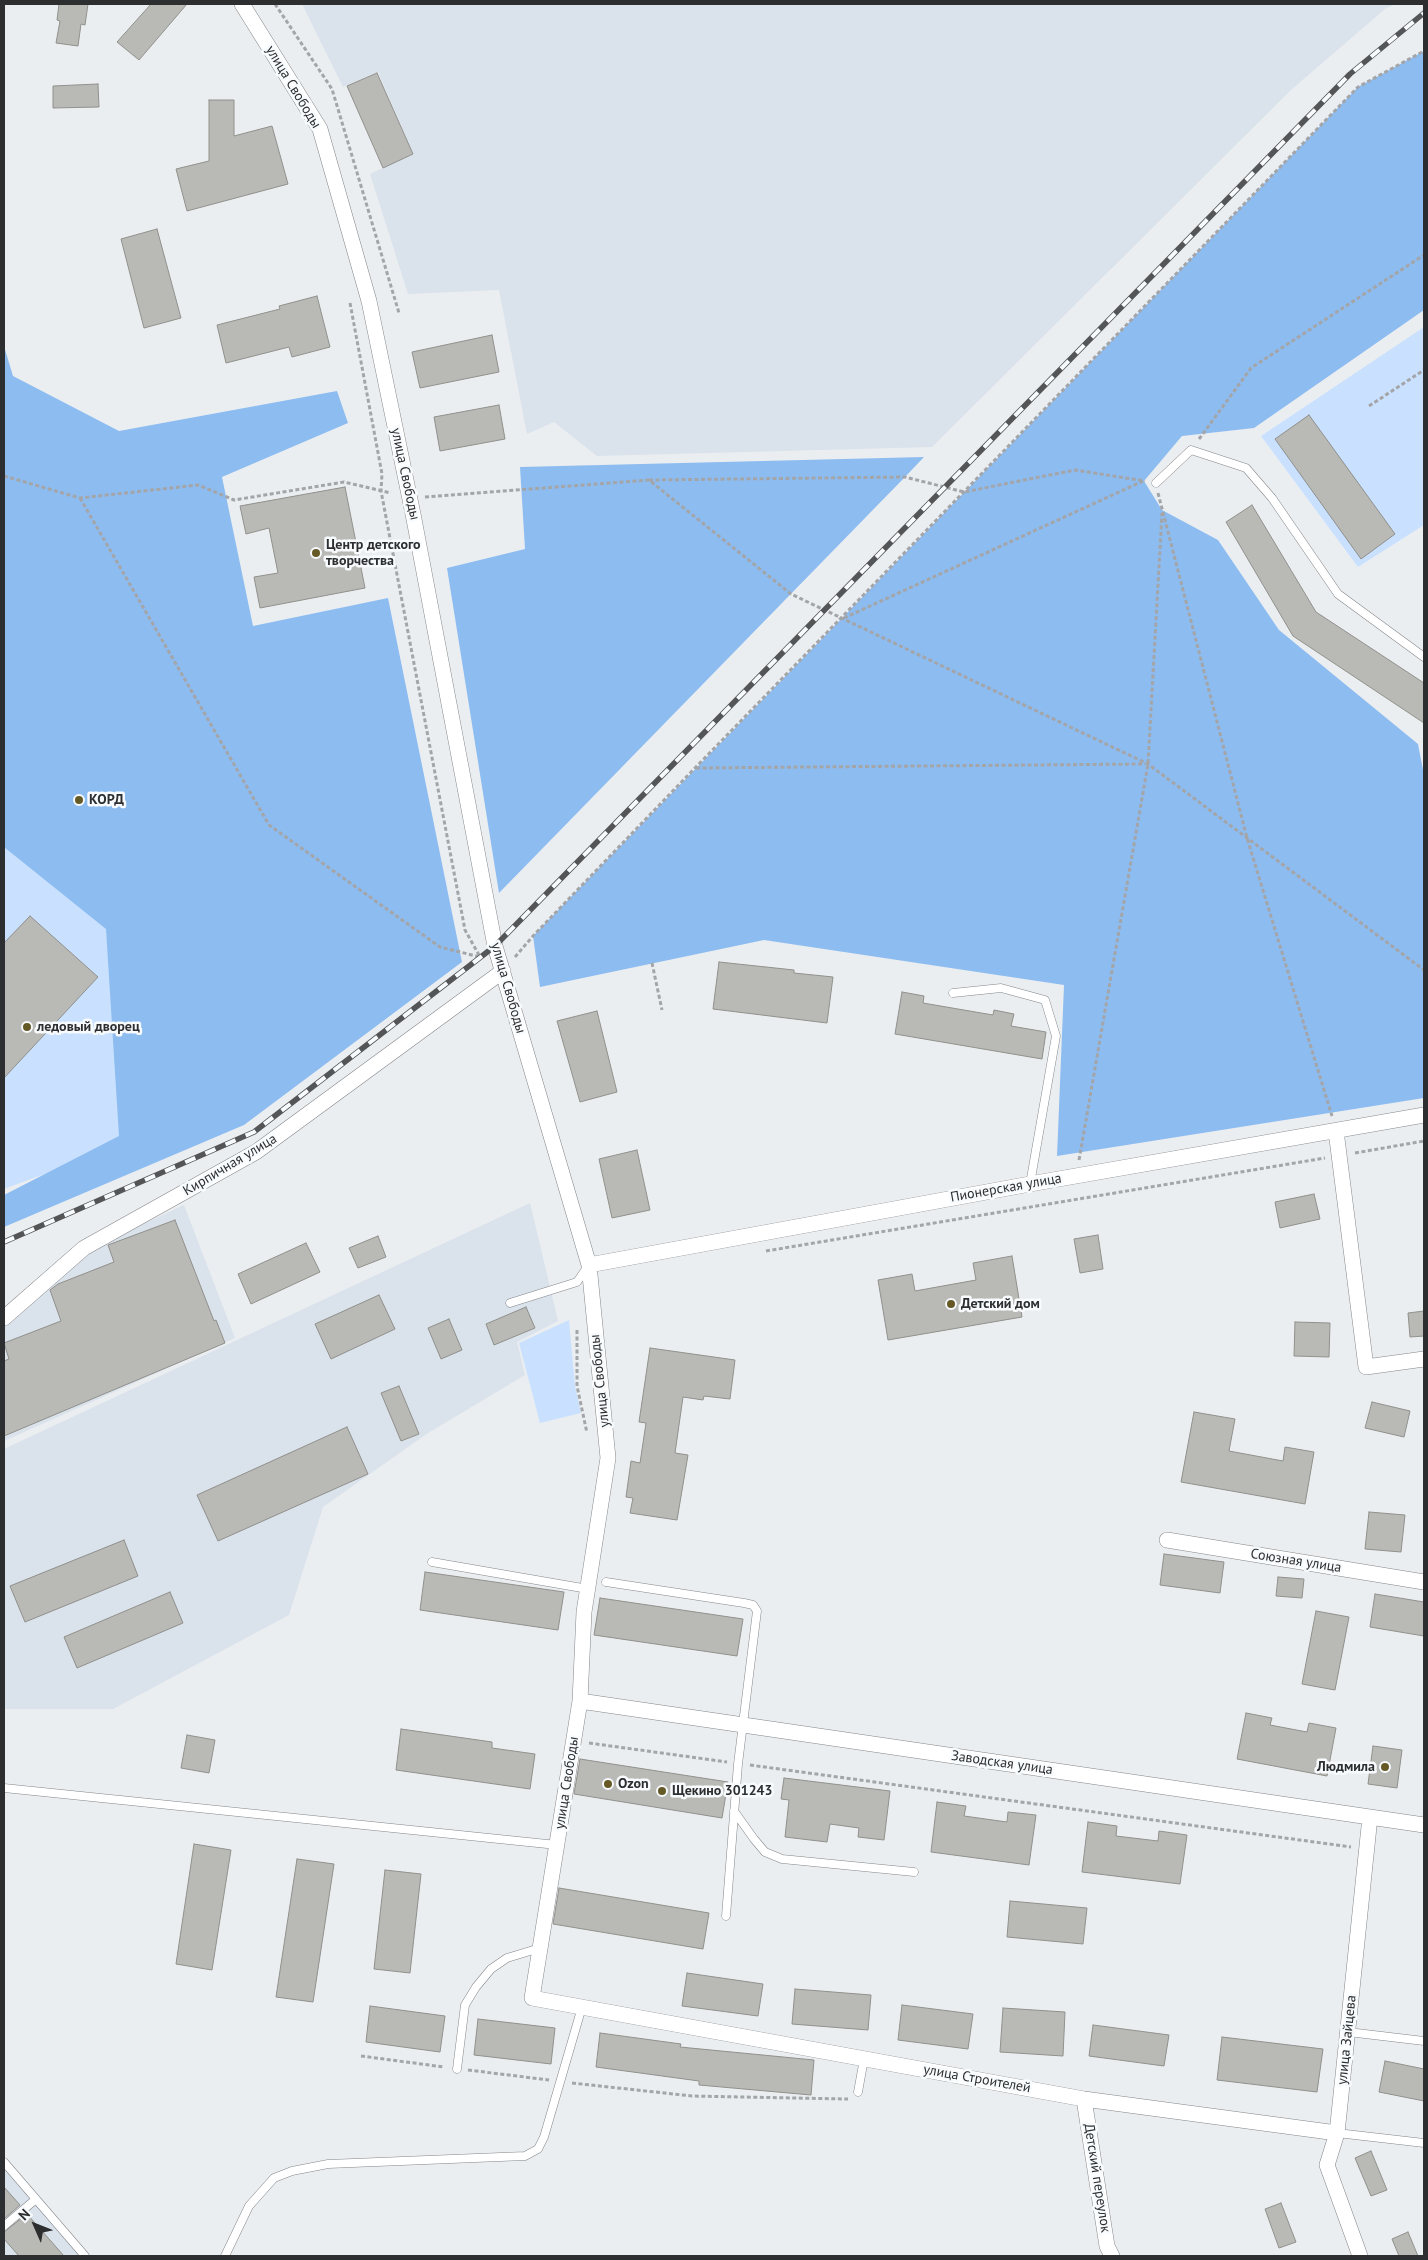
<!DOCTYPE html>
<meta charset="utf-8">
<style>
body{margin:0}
#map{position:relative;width:1428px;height:2260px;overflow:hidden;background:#ebeef1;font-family:"PT Sans",sans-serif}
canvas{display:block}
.frame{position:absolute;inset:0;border:5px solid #2d2e2f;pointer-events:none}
.north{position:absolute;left:10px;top:2200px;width:50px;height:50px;-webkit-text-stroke:4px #f8fbfe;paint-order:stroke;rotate:314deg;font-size:14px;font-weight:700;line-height:20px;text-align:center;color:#2d2e2f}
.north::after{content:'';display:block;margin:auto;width:18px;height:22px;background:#2d2e2f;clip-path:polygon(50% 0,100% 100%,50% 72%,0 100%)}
</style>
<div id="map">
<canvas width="1428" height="2260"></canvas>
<div class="frame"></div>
<div class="north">N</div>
</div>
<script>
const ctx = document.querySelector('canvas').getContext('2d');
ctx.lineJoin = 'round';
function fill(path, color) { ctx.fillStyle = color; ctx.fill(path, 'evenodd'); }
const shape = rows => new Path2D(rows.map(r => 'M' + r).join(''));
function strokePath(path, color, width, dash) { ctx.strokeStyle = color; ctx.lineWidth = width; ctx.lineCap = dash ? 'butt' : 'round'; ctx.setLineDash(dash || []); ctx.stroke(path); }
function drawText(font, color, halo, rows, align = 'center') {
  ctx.font = font + ' "PT Sans",sans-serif'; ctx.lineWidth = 5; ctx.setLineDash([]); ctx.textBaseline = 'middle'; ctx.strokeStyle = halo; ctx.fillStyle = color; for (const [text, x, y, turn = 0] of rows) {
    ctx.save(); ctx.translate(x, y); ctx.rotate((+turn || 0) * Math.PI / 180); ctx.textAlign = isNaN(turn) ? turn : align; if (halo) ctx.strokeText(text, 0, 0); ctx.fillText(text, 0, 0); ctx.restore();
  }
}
fill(shape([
 [302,4,1396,4,1385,9,1291,90,932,447,597,456,554,422,527,434,499,290,408,294,370,174,413,154,378,72,343,87],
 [530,1203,558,1321,517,1342,525,1375,428,1433,323,1507,289,1615,113,1709,4,1709,4,1449],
 [184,1205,235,1338,4,1441,4,1326,91,1248],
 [4,2156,84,2256,4,2256]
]), '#dae2eb');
fill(shape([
 [1424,327,1424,525,1358,567,1261,436],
 [4,481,240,1102,4,1189],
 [569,1320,575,1386,581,1413,540,1423,519,1343]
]), '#c9e1fe');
fill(shape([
 [1424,51,1424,310,1254,428,1182,436,1144,481,1162,510,1218,540,1279,630,1418,744,1424,775,1424,1098,1057,1156,1064,985,764,940,540,987,533,936,1358,87],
 [4,346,13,376,119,431,337,391,348,423,222,477,253,626,388,598,462,962,244,1125,4,1227,4,1195,119,1136,106,929,4,847],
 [924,457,905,477,499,893,447,568,525,549,520,467]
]), '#8dbcf1');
const building = shape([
 [59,4,88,4,85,25,81,24,78,46,56,43,60,21,57,20,59,4],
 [151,4,187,4,139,60,117,42,151,4],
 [377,73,413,154,383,168,347,86,377,73],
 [98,84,99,107,53,108,53,86,98,84],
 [209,100,234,100,234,136,272,126,288,184,187,211,176,169,209,161,209,100],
 [157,229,181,318,144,328,121,239,157,229],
 [317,296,330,347,292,357,289,347,226,363,217,325,280,309,279,306,317,296],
 [492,335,499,372,420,388,412,352,492,335],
 [499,405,505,439,440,451,434,417,499,405],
 [1309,415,1395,534,1361,559,1275,439,1309,415],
 [345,487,365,588,260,608,254,577,278,573,269,528,246,534,240,506,345,487],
 [1252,505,1316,612,1424,683,1424,723,1293,636,1226,522,1252,505],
 [30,916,98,977,4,1078,4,943,30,916],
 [719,962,794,970,794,973,833,977,827,1023,713,1009,719,962],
 [902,992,924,996,923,1003,993,1015,994,1010,1014,1014,1011,1026,1046,1032,1042,1059,895,1034,902,992],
 [597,1011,617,1092,580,1102,557,1021,597,1011],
 [637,1150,650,1210,612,1218,599,1159,637,1150],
 [1314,1194,1320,1219,1280,1228,1275,1202,1314,1194],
 [175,1220,214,1321,216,1320,225,1343,4,1436,4,1361,9,1359,4,1343,61,1321,50,1290,58,1284,114,1262,108,1245,175,1220],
 [1098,1235,1103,1269,1080,1273,1074,1239,1098,1235],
 [378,1236,386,1257,358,1268,349,1248,378,1236],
 [306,1243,320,1272,251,1304,238,1274,306,1243],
 [1012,1256,1022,1317,888,1340,878,1280,912,1274,915,1291,976,1280,973,1263,1012,1256],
 [379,1295,395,1329,331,1359,315,1324,379,1295],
 [526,1307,535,1328,494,1345,486,1324,526,1307],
 [1424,1311,1424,1336,1410,1337,1408,1313,1424,1311],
 [449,1319,462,1350,441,1359,428,1328,449,1319],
 [1295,1322,1330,1323,1329,1357,1294,1356,1295,1322],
 [650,1348,735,1360,730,1399,704,1396,703,1400,683,1397,675,1453,688,1455,677,1520,630,1513,633,1498,626,1497,631,1461,640,1463,646,1423,639,1422,650,1348],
 [399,1386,419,1434,401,1441,381,1393,399,1386],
 [1372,1402,1410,1411,1404,1437,1365,1428,1372,1402],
 [1194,1412,1235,1419,1229,1451,1283,1461,1285,1447,1314,1452,1305,1504,1181,1482,1194,1412],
 [347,1427,368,1474,218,1541,197,1495,347,1427],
 [1369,1512,1405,1515,1401,1552,1365,1549,1369,1512],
 [124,1540,138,1576,25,1622,10,1586,124,1540],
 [1164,1554,1224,1562,1220,1593,1160,1585,1164,1554],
 [425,1572,564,1592,558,1630,420,1610,425,1572],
 [1278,1577,1304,1579,1302,1598,1276,1596,1278,1577],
 [170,1592,183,1623,77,1668,64,1637,170,1592],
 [1375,1594,1424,1602,1424,1636,1370,1627,1375,1594],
 [600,1598,743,1619,737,1656,594,1635,600,1598],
 [1316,1611,1349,1617,1335,1690,1302,1684,1316,1611],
 [1246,1713,1272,1718,1270,1725,1307,1732,1309,1723,1336,1728,1327,1776,1237,1759,1246,1713],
 [401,1729,492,1742,492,1748,535,1754,530,1789,396,1770,401,1729],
 [187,1735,215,1740,209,1773,181,1768,187,1735],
 [1373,1746,1402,1750,1397,1788,1368,1784,1373,1746],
 [580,1759,728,1782,722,1818,574,1794,580,1759],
 [784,1778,890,1791,884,1840,858,1837,859,1828,830,1824,827,1842,785,1837,789,1800,781,1799,784,1778],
 [937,1802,966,1806,964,1816,1007,1822,1008,1812,1036,1815,1029,1865,931,1852,937,1802],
 [1088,1822,1117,1826,1116,1836,1158,1841,1159,1831,1187,1835,1180,1884,1082,1872,1088,1822],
 [194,1844,231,1850,212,1970,176,1964,194,1844],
 [297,1859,334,1864,313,2002,276,1997,297,1859],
 [385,1870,421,1874,410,1973,374,1969,385,1870],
 [559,1888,709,1913,703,1949,553,1924,559,1888],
 [1010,1901,1087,1908,1083,1944,1007,1937,1010,1901],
 [687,1973,763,1984,758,2016,682,2006,687,1973],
 [795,1989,871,1995,868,2030,792,2024,795,1989],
 [902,2005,973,2014,968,2049,898,2040,902,2005],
 [370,2006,445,2016,440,2052,366,2042,370,2006],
 [1003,2008,1065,2012,1063,2056,1000,2052,1003,2008],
 [478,2019,555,2028,551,2064,474,2055,478,2019],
 [1093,2025,1169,2035,1164,2066,1089,2056,1093,2025],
 [600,2033,681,2044,680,2047,814,2060,811,2095,699,2085,699,2081,596,2067,600,2033],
 [1222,2037,1323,2049,1317,2092,1217,2080,1222,2037],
 [1385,2061,1424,2069,1424,2101,1379,2092,1385,2061],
 [1371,2151,1387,2190,1371,2196,1355,2158,1371,2151],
 [4,2187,20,2205,4,2219,4,2187],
 [1281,2203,1296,2242,1279,2248,1265,2209,1281,2203],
 [27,2214,64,2256,19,2256,4,2239,4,2232,27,2214],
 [1408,2232,1418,2256,1399,2256,1392,2239,1408,2232]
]);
fill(building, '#b9b9b5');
strokePath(building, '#90908c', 1);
const lane = shape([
 [1156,483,1191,450,1246,468,1272,498,1338,594,1424,657],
 [953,993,1001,988,1045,1000,1056,1036,1030,1184],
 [510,1303,577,1282,588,1266],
 [432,1562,588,1589],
 [606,1582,744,1603,753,1605,757,1611,738,1764,726,1916],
 [4,1788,557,1845],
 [734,1811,754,1839,765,1852,782,1859,914,1872],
 [1348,2032,1424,2041],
 [457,2069,465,2005,476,1987,491,1969,507,1958,540,1948],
 [858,2092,864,2059],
 [1337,2133,1424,2143],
 [4,2162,85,2256],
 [4,2226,36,2199],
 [225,2256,249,2206,274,2178,292,2171,328,2164,525,2156,538,2149,544,2137,582,2007]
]);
const street = shape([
 [242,4,320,129,369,301,413,514,495,946,589,1265,608,1458,584,1612,580,1701,532,1998,1084,2099,1337,2133],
 [1336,1131,1366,1367,1424,1359],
 [589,1265,1030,1184,1424,1115],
 [4,1318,84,1248,256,1152,503,971],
 [1167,1540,1424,1582],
 [580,1701,1424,1825],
 [1084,2099,1107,2246,1112,2256],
 [1360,2256,1327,2165,1337,2133,1370,1817]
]);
strokePath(lane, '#848689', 9);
strokePath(street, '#848689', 16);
strokePath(shape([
 [275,4,332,89,399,313],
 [350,303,382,474,381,491,465,930,479,955],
 [1369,406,1424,370],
 [1199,439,1251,368,1424,255],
 [4,476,80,498,198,485,234,500,344,482,391,493],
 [649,480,905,477,964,492,1075,470,1145,481],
 [1158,493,1247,838,1332,1116],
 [425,497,649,480,791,594,1148,764,1424,970],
 [80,498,269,825,440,947,480,957],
 [844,618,1143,481],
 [696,768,1145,764],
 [515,957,533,936,695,768,1358,87,1424,51],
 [652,963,662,1010],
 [1355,1153,1424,1141],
 [1079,1160,1148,764,1162,513],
 [766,1251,1325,1158],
 [577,1330,577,1386,587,1433],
 [589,1743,727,1762],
 [750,1765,1351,1847],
 [361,2056,444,2067],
 [468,2070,549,2080],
 [572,2083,692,2096,848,2099]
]), '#a3a5a8', 3, [4, 2.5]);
strokePath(lane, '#fff', 8);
strokePath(street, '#fff', 15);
const rail = shape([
 [4,1242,254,1132,495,946,1350,74,1424,13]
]);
strokePath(rail, '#545557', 5.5);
strokePath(rail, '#f8fbfe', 4, [11]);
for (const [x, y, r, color] of [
 [316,553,5,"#655925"],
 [79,800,5,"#655925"],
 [27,1027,5,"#655925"],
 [951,1304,5,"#655925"],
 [1385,1767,5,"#655925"],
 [608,1784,5,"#655925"],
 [662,1791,5,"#655925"]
]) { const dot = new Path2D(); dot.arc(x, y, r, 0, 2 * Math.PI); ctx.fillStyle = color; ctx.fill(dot); strokePath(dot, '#f8fbfe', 2); }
drawText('14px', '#2d2e2f', '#f8fbfe', [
 ["улица Свободы",293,87,59],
 ["улица Свободы",405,474,78],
 ["улица Свободы",508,988,74],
 ["Кирпичная улица",230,1165,-31],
 ["Пионерская улица",1006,1188,-10],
 ["улица Свободы",600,1381,-96],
 ["Союзная улица",1296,1561,9],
 ["Заводская улица",1002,1763,8],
 ["улица Свободы",567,1783,-81],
 ["улица Зайцева",1347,2040,-84],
 ["улица Строителей",977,2079,10],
 ["Детский переулок",1097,2178,81]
]);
drawText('bold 14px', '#2d2e2f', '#f8fbfe', [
 ["Центр детского",326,545],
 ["творчества",326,561],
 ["КОРД",89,800],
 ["ледовый дворец",37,1027],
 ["Детский дом",961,1304],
 ["Людмила",1375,1767,"right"],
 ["Ozon",618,1784],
 ["Щекино 301243",672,1791]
], 'left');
</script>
